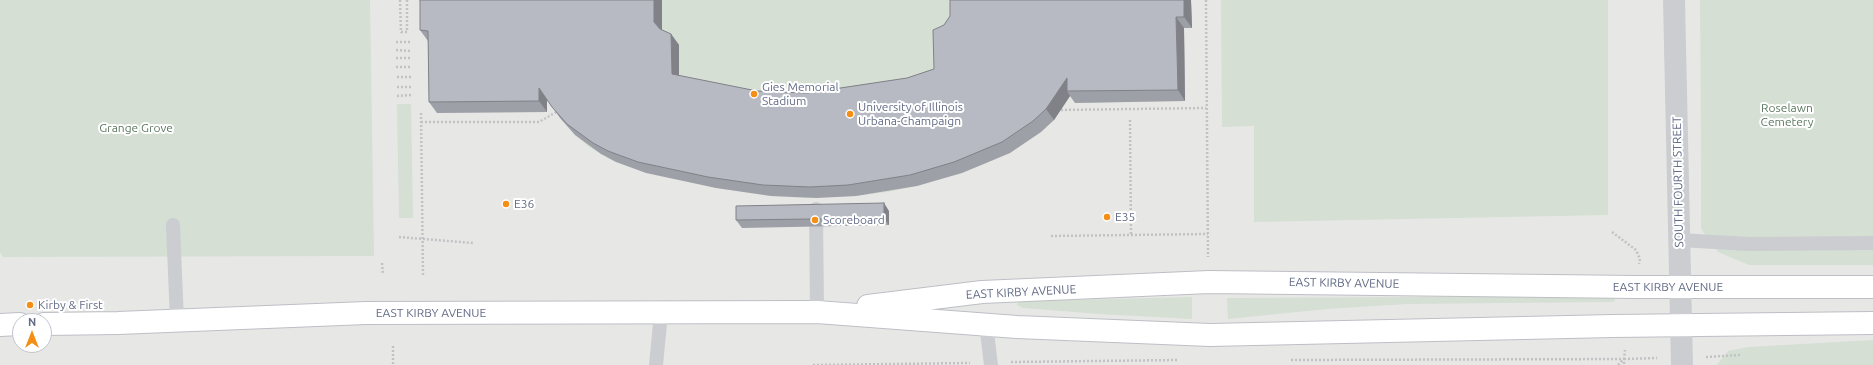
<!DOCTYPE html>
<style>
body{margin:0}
#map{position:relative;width:1873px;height:365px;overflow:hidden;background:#f6f7f3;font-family:Ubuntu,sans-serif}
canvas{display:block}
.north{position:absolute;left:12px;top:313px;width:40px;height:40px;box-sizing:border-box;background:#fff;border:1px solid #c1c4cf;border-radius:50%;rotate:0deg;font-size:11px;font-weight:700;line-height:16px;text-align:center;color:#636c87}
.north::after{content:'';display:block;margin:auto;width:14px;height:18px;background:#f58e15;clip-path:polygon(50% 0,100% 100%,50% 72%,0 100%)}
</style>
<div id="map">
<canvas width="1873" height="365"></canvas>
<div class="north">N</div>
</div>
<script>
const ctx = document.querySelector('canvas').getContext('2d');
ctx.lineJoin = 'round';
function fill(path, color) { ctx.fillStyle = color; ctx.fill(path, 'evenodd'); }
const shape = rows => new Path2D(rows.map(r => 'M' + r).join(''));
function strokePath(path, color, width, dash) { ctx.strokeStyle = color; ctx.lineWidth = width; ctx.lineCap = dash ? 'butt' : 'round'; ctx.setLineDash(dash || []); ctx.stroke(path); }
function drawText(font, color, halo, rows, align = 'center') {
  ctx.font = font + ' Ubuntu,sans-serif'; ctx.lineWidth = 4; ctx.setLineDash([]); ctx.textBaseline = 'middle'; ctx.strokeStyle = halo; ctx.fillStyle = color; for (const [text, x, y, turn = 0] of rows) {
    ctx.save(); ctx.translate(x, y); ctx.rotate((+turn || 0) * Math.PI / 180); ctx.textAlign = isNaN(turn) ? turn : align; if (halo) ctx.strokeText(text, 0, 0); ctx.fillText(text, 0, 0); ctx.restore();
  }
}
fill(shape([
 [0,0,1700,0,1701,229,1749,265,1873,265,1873,365,0,365],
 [20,321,44,321,44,345,20,345]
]), '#e7e8e6');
fill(shape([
 [0,0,370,0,374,256,3,257,0,252],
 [427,0,1191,0,1192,28,1184,28,1185,101,1075,103,1074,90,1054,120,1041,132,1010,153,980,166,917,186,887,192,856,196,804,198,771,196,716,188,616,162,589,147,575,135,547,100,547,112,437,113],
 [1221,0,1608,0,1608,215,1254,222,1254,126,1222,127],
 [1700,0,1873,0,1873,265,1749,265,1718,252,1701,229],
 [397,104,411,104,413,218,399,218],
 [1612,296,1614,297,1615,301,1612,302,1408,304,1327,309,1228,319,1227,298],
 [1192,297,1192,319,1099,314,1023,308,1017,305,1017,303,1024,301],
 [1873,340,1873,365,1717,365,1728,351,1748,347]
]), '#d5dfd4');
const secondary = shape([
 [868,306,982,292,1209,282,1635,287,1873,287],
 [44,324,118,323,366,313,817,312,1017,327,1210,335,1613,326,1873,323],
 [0,325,20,324]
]);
strokePath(secondary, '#bdbfc5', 24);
strokePath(shape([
 [400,0,401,32,407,32,407,0],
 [1206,0,1208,257],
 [396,42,410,42],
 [396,50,411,51],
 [396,58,411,58],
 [396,67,411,67],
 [397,77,411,77],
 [397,87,411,87],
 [397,96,411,95],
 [1057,110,1206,108],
 [421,113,423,275],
 [1130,120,1131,235],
 [421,122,539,122,558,111],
 [1612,232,1636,250,1640,259,1639,264],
 [1051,236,1208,234],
 [399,237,473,243],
 [382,263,383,275],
 [393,346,393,365],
 [1706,357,1740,355],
 [1624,359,1657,358],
 [1291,360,1624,359,1624,365],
 [1011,362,1178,360],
 [813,365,970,363],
 [1618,365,1624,359,1625,350]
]), '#c2c2c5', 2.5, [2, 2]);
strokePath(shape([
 [816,209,817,312],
 [173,225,177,321],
 [1680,240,1749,244,1873,243],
 [986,324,991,365],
 [656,365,661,313]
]), '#cbcdd1', 14);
strokePath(shape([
 [1674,0,1682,365]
]), '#cbcdd1', 22);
strokePath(secondary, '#fff', 22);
fill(shape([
 [950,0,1191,0,1192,28,1184,28,1185,101,1075,103,1070,96,1054,120,1041,132,1010,153,962,173,917,186,856,196,817,198,771,196,716,188,646,173,616,162,601,154,575,135,560,118,547,99,547,112,437,113,429,102,428,41,420,30,662,30,671,34,679,45,679,76,757,91,807,93,907,78,934,69,944,25,950,16],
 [889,211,889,225,742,228,736,220]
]), '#9ea0a8');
fill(shape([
 [654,0,662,0,662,33,654,22],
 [1184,0,1191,0,1192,28,1184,17],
 [1176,17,1184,28,1185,101,1178,90],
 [671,34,679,45,679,85,672,74],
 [1067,78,1067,91,1070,96,1054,120,1046,109],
 [539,88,547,99,547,112,539,101],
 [884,203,889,211,889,225,884,218]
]), '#818288');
const building = shape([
 [420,0,654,0,654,22,660,29,671,34,672,74,757,91,807,93,907,78,934,69,933,30,944,25,950,16,950,0,1184,0,1184,17,1176,17,1178,90,1067,91,1067,78,1046,109,1033,121,1002,142,954,162,910,175,848,185,810,187,763,185,708,177,638,162,608,151,593,143,567,124,552,107,539,88,539,101,429,102,428,31,420,30,420,0],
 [884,203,884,218,736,220,736,206,884,203]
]);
fill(building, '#b8bac3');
strokePath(building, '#818288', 1);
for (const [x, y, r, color] of [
 [754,94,4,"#f58e15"],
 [850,114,4,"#f58e15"],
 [506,204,4,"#f58e15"],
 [1107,217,4,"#f58e15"],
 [815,220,4,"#f58e15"],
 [30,305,4,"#f58e15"]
]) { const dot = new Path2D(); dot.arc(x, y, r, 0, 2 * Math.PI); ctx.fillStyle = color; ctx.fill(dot); strokePath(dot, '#fff', 1.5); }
drawText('12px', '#636c87', '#fff', [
 ["Gies Memorial",762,87],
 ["Stadium",762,101],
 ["University of Illinois",858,107],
 ["Urbana-Champaign",858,121],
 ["E36",514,204],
 ["E35",1115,217],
 ["Scoreboard",823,220],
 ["Kirby & First",38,305]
], 'left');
drawText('12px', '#5e7961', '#fff', [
 ["Roselawn",1787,108],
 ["Cemetery",1787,122],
 ["Grange Grove",136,128]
]);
drawText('12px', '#636c87', '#fff', [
 ["SOUTH FOURTH STREET",1678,182,-91],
 ["EAST KIRBY AVENUE",1344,283,1],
 ["EAST KIRBY AVENUE",1668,287],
 ["EAST KIRBY AVENUE",1021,292,-3],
 ["EAST KIRBY AVENUE",431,313]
]);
</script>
